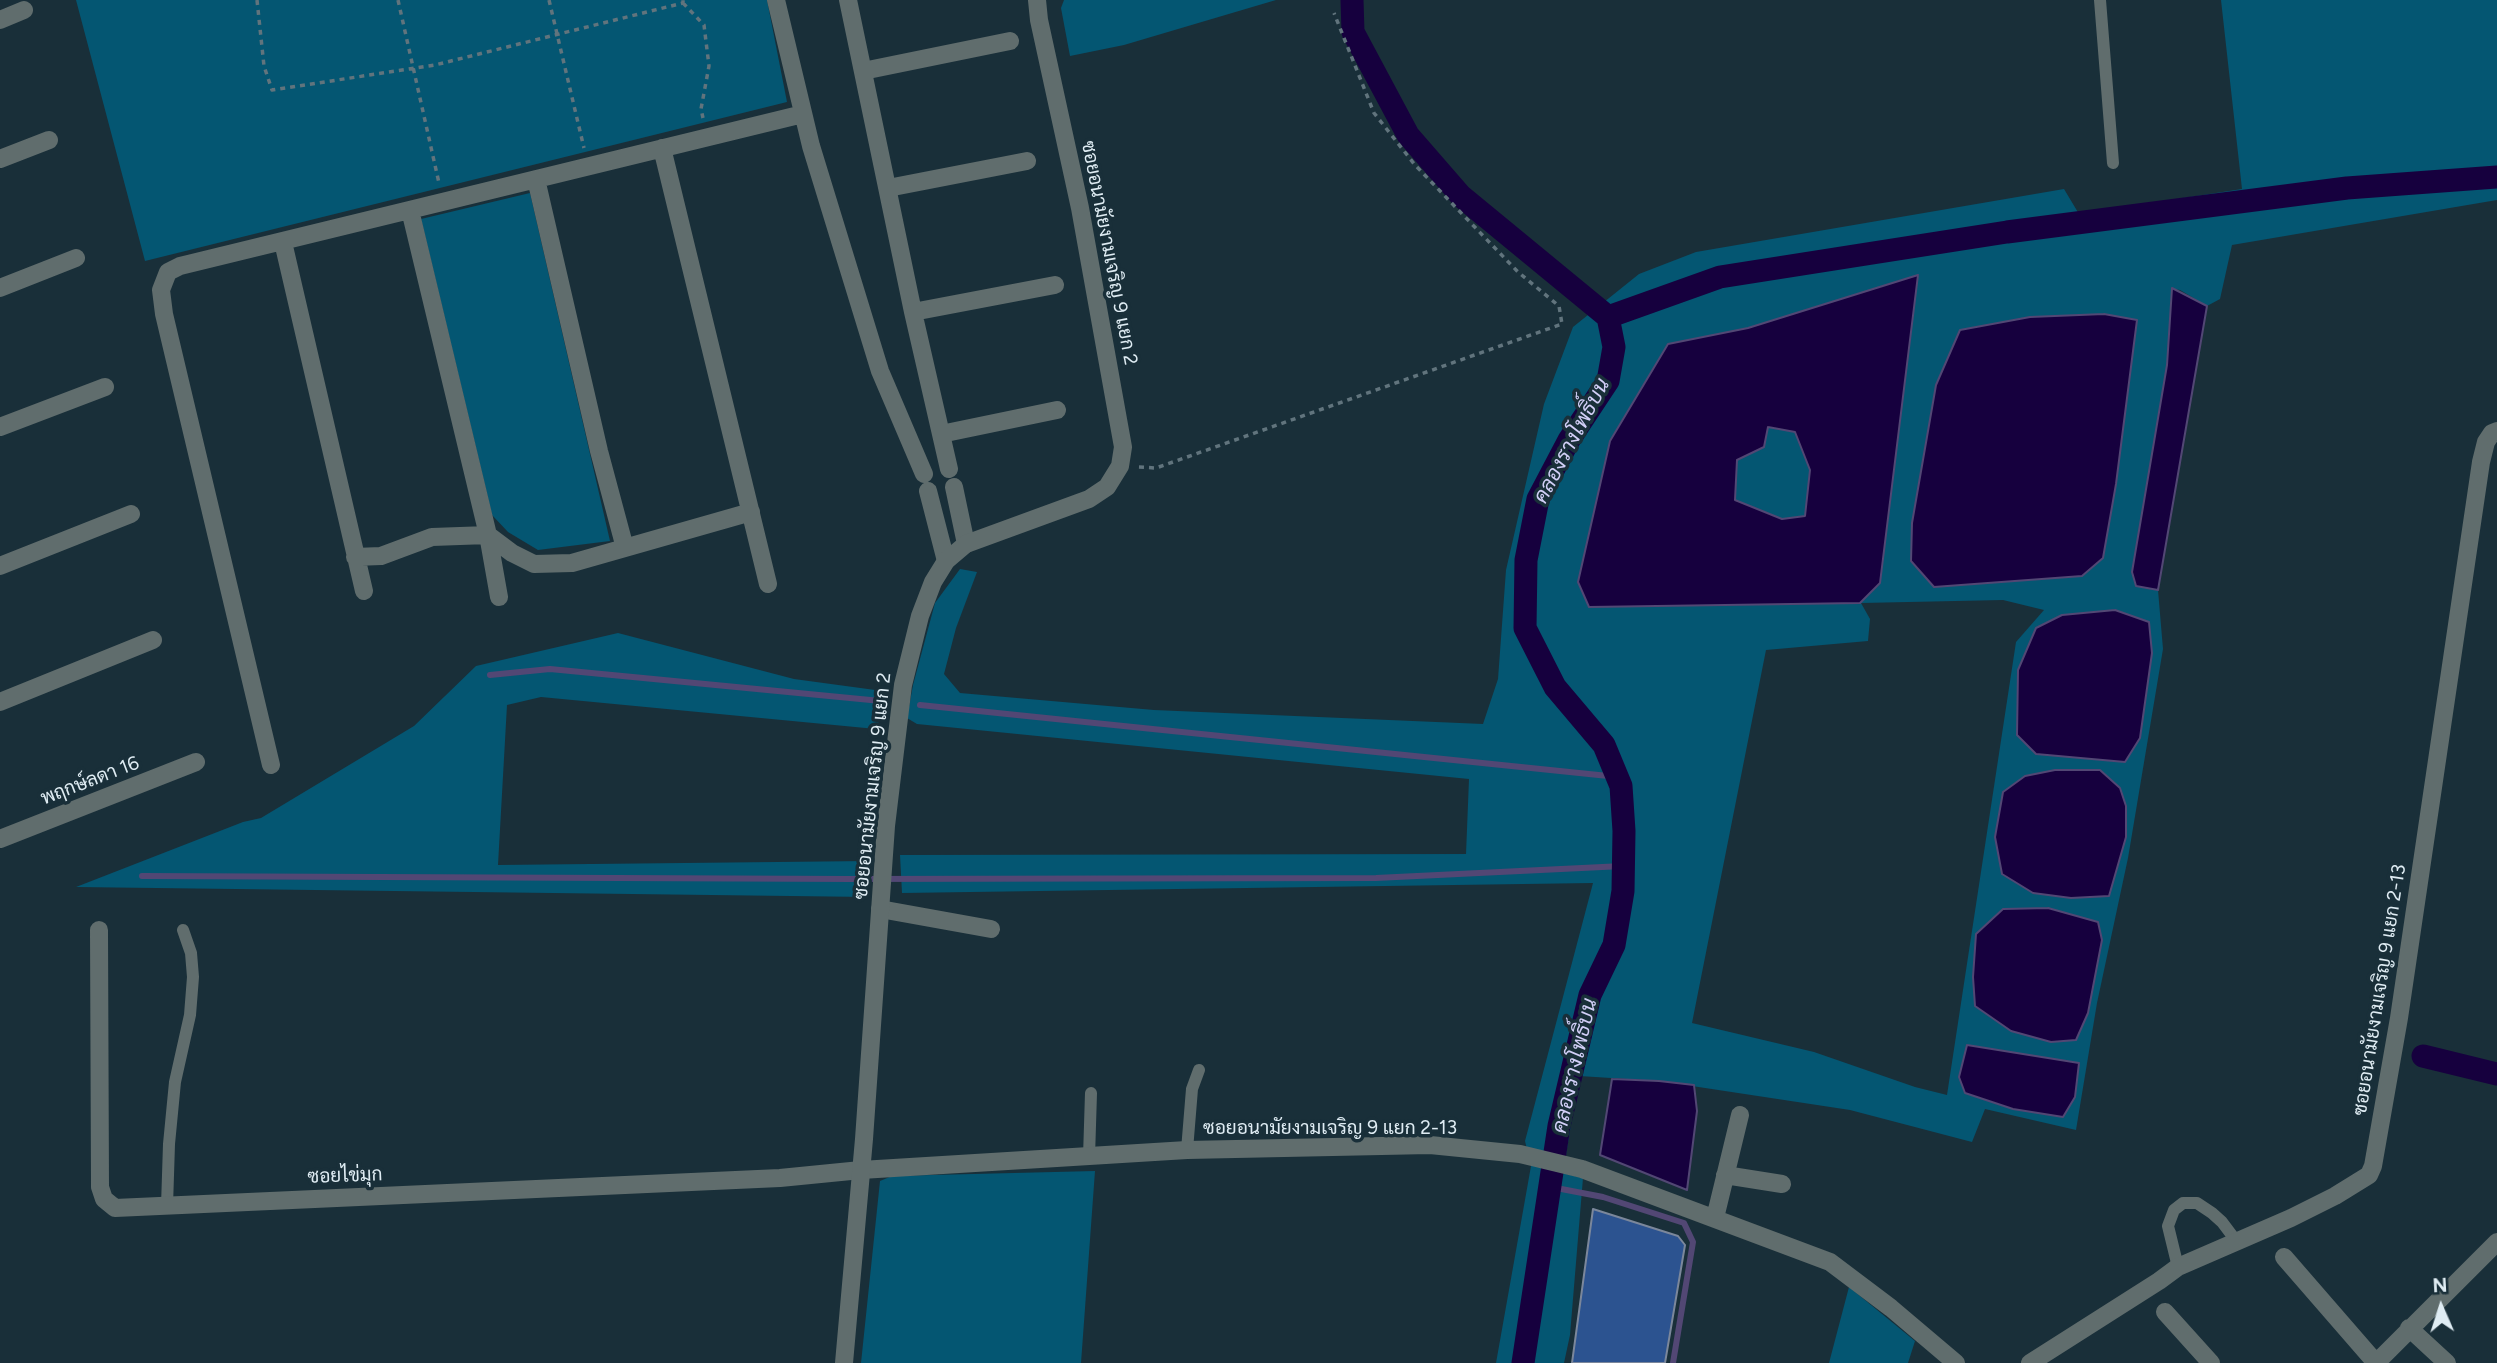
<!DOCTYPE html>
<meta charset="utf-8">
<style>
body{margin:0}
#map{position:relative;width:2497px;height:1363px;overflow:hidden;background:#192f39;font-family:Figtree,sans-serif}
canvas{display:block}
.north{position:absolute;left:2406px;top:1272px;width:70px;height:70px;-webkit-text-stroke:5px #192f39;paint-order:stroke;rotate:357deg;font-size:19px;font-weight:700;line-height:28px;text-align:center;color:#dfecf3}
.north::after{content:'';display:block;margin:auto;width:24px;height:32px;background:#dfecf3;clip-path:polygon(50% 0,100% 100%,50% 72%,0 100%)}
</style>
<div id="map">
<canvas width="2497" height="1363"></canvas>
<div class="north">N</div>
</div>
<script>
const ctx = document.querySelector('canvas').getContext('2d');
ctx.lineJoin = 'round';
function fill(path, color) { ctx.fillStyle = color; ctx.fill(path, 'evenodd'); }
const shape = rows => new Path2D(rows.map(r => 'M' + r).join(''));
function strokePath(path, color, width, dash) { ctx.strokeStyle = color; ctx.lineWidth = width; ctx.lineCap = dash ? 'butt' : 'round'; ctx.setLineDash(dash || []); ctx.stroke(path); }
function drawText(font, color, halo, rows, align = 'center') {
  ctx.font = font + ' Figtree,Sarabun,sans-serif'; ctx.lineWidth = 7; ctx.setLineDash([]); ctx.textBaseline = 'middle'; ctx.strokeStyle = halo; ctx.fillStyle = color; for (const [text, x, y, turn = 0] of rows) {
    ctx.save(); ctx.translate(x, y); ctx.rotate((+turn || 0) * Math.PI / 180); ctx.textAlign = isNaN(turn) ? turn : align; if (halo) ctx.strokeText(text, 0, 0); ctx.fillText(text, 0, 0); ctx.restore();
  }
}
fill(shape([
 [76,0,767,0,787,102,145,261],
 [1064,0,1276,0,1124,45,1070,56,1061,8],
 [2221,0,2497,0,2497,200,2232,245,2220,299,2207,306,2180,290,2172,289,2167,365,2136,586,2158,590,2163,649,2128,858,2097,1003,2076,1130,1985,1109,1972,1142,1850,1110,1659,1081,1579,1076,1563,1173,1583,1178,1570,1335,1564,1363,1496,1363,1531,1166,1525,1141,1593,883,902,893,900,855,1466,854,1469,779,917,724,907,718,913,685,935,603,960,569,977,572,956,628,944,674,960,693,1154,710,1483,724,1498,679,1506,570,1544,404,1573,327,1639,274,1696,252,2064,189,2079,214,2242,189],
 [1917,276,1880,584,1860,603,1610,441,1668,344,1748,328],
 [2104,314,2082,576,2039,578,1911,561,1912,523,1936,385,1960,330,2030,317],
 [2003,600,2044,610,2016,642,1947,1095,1915,1087,1814,1052,1692,1023,1766,650,1868,641,1870,619,1861,603],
 [1967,1045,2078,1063,1959,1077],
 [530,193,610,541,538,550,508,532,492,515,421,219],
 [1768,427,1795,432,1811,470,1805,516,1782,519,1735,500,1737,460,1763,447],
 [618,633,794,679,890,692,876,729,541,697,507,705,498,865,869,861,869,897,76,887,243,822,261,818,414,726,476,666],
 [1095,1171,1081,1363,861,1363,880,1181,892,1176],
 [1849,1287,1915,1341,1908,1363,1829,1363]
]), '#045672');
const water = shape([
 [1918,275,1880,583,1860,603,1589,607,1578,582,1610,441,1668,344,1748,328,1918,275],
 [1768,427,1795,432,1810,470,1805,516,1782,519,1735,500,1737,460,1764,447,1768,427],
 [2172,288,2207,306,2158,590,2136,586,2132,572,2167,365,2172,288],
 [2104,314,2137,320,2116,484,2103,558,2082,576,1934,587,1911,561,1912,523,1936,385,1960,330,2030,317,2104,314],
 [2115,610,2149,622,2152,653,2140,738,2125,762,2036,754,2017,735,2018,670,2036,628,2062,615,2115,610],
 [2055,770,2100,770,2120,788,2126,806,2126,837,2109,896,2071,898,2033,893,2002,874,1995,837,2003,792,2025,776,2055,770],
 [2048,908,2098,922,2102,940,2088,1013,2076,1040,2051,1042,2011,1031,1975,1006,1973,977,1976,934,2003,909,2048,908],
 [1967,1045,2079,1063,2075,1097,2063,1117,2013,1109,1965,1093,1959,1077,1967,1045],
 [1612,1079,1659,1081,1694,1085,1697,1111,1687,1190,1600,1155,1612,1079]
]);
fill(water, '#16003e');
strokePath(water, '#524774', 2);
strokePath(shape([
 [490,675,550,669,881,701],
 [920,705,1618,777],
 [142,876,852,879,1376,878,1623,866],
 [1551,1187,1603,1197,1684,1223,1693,1242,1673,1363]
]), '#524774', 6);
strokePath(shape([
 [1352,0,1353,32,1408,135,1461,196,1608,317,1614,347,1608,381,1569,440,1538,499,1526,560,1525,628,1555,687,1604,745,1621,786,1624,831,1623,891,1614,945,1590,995,1559,1126,1523,1363],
 [1608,317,1720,277,1860,255,2007,232,2347,188,2497,177],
 [2423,1056,2497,1074]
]), '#16003e', 23);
const building = shape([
 [1593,1209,1678,1236,1685,1245,1665,1363,1572,1363,1593,1209]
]);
fill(building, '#2c5390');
strokePath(building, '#7b879b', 2);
strokePath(shape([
 [257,0,264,66,272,90,435,65,683,3,683,0],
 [398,0,439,183],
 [549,0,584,148],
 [683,3,704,25,709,66,701,109,703,118],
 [1139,467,1156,468,1562,324,1559,306,1518,272,1415,165,1374,113,1334,13]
]), '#61747d', 3.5, [5, 5]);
strokePath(shape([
 [2100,0,2113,163],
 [1187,1150,1192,1089,1199,1070],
 [1089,1157,1091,1093],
 [167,1206,169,1144,175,1082,190,1015,193,977,191,953,183,930],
 [2178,1267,2168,1226,2174,1210,2183,1203,2197,1203,2212,1213,2222,1222,2237,1242]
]), '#606d6d', 12);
strokePath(shape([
 [776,0,811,146,880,371,924,474],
 [848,0,913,312,949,469],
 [0,20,24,10],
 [863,71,1010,41],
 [662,148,768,584],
 [0,159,49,140],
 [536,179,599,451,625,548],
 [888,188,1027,161],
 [410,210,488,535,499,597],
 [283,242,364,591],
 [0,288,76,258],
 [913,312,1055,285],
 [0,427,105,387],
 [941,434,1057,410],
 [954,487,966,544],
 [928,491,946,561],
 [355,557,381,556,432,537,488,535,512,553,534,564,572,563,751,512],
 [0,566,131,514],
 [0,702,153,640],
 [271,765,164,314,161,290,168,272,180,266,803,114],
 [0,839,196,762],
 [880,909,991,929],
 [99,930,100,1187,104,1199,115,1208,780,1178,861,1170,1187,1150,1430,1145,1520,1154,1582,1169,1830,1262,1891,1308,1956,1363],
 [1725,1175,1782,1184],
 [1715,1218,1740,1115],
 [2284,1257,2376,1363],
 [2165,1312,2211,1363],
 [2409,1328,2447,1363],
 [2030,1363,2159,1281,2178,1267,2291,1218,2335,1196,2369,1175,2373,1166,2399,1018,2481,462,2486,442,2492,433,2497,431],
 [2376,1363,2497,1242]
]), '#606d6d', 18);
strokePath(shape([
 [844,1363,864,1139,886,826,903,685,920,616,933,582,946,561,966,544,1089,499,1107,487,1120,466,1123,447,1080,208,1039,20,1037,0]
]), '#606d6d', 18);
drawText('19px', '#dfecf3', '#192f39', [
 ["ซอยอนามัยงามเจริญ 9 แยก 2",1109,253,79],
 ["พฤกษ์ลดา 16",90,781,-21],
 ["ซอยอนามัยงามเจริญ 9 แยก 2",873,786,-84],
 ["ซอยอนามัยงามเจริญ 9 แยก 2-13",2380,990,-81],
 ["ซอยอนามัยงามเจริญ 9 แยก 2-13",1330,1128],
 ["ซอยไข่มุก",345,1176,-2]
]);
drawText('italic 21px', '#d2cff7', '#192f39', [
 ["คลองรางโพธิ์บน",1572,441,-62],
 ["คลองรางโพธิ์บน",1575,1066,-77]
]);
</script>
